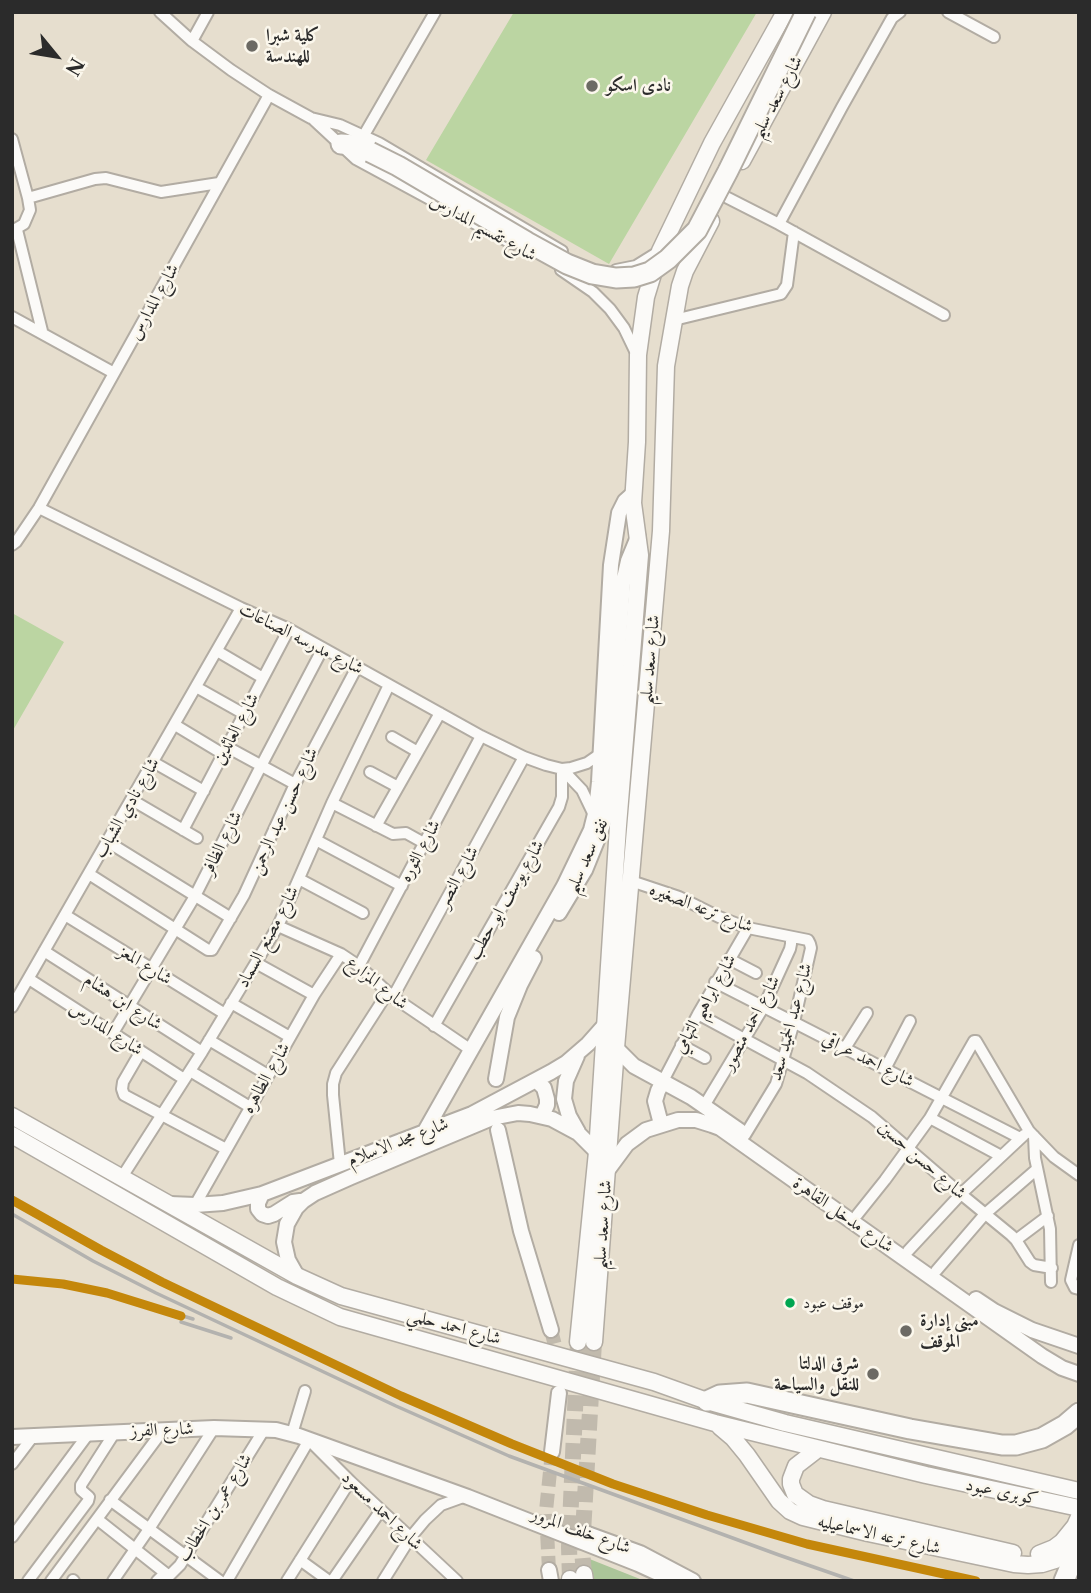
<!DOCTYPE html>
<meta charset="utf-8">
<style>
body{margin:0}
#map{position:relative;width:1091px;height:1593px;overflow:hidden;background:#e6dece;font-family:"Libre Caslon Text",serif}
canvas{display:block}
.frame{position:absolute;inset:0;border:14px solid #2b2b2b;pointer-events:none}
.north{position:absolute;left:21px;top:21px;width:70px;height:70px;-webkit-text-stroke:5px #fbf7ec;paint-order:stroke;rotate:120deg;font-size:19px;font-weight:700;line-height:28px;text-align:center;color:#2b2b2b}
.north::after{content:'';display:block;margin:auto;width:24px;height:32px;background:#2b2b2b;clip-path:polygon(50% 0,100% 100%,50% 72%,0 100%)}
</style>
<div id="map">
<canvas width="1091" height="1593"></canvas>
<div class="frame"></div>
<div class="north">N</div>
</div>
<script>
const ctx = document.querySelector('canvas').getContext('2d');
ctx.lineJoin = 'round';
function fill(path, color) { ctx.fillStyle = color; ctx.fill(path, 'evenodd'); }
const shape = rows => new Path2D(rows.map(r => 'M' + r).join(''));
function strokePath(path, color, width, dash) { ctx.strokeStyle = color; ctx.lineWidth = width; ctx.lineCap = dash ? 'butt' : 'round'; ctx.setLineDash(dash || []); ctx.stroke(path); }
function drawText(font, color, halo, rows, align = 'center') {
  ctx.font = font + ' "Libre Caslon Text",Amiri,serif'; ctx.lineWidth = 5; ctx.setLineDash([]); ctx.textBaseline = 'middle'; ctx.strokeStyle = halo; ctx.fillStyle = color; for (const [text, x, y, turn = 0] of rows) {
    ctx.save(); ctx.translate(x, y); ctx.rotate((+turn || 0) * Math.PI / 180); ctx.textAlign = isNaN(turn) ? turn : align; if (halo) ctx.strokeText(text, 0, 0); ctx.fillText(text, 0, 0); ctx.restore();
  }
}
fill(shape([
 [514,12,757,12,609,264,426,160],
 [12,613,64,642,12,732]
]), '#bbd5a2');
fill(shape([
 [587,1558,645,1581,592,1581]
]), '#abc599');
strokePath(shape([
 [551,1330,559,1361,559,1390],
 [549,1570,546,1511,552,1452]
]), '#c1baad', 14, [14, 7]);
strokePath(shape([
 [584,1574,582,1550,594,1342],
 [570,1579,569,1547,578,1342]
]), '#c1baad', 16, [16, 8]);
const street = shape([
 [160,12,192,41,231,70,269,95,311,118,340,125,379,143,562,251],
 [948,12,994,37],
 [192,41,208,12],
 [314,120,356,159,513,244],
 [359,137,364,135,435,12],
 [12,139,28,198,30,210,24,224,12,231],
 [724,196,779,224,944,315],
 [28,198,95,179,106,178,161,192,219,183],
 [779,224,842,107,892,18,900,12],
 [17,230,42,331],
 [561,270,593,292,610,309,624,328,637,355],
 [616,270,636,266,660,251],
 [12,317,114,373],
 [674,320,781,294,787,285,794,232],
 [39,508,241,608,289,629,481,736,524,757,546,765,562,769,571,768,587,763,600,754],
 [12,545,16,542,39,508,269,95],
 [217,651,263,678],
 [196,687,244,714],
 [175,725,223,754],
 [392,737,418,752],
 [227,747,295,784],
 [153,762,204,791],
 [562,769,582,790,594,815],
 [370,772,398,787],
 [132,800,197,838],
 [332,803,393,834,406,833,424,843],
 [376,826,440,713],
 [183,830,289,629],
 [316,840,402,886],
 [108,842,231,918],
 [89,874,208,950,212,950,244,895,295,784,357,667],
 [299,879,363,913],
 [631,881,679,897,719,917,748,928,808,940,810,944,811,948,794,1022,776,1084,745,1135],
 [65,915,225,1014],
 [278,926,341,954,359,966,393,997,471,1050],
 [44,951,202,1052],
 [729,959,756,973],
 [256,963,314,995],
 [359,966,481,736],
 [29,979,184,1079],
 [715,982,1020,1138],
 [393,997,524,757],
 [231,1003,290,1037],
 [12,1007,241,608],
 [698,1014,807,1073,872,1117,961,1194,1011,1235,1016,1240,1030,1262,1034,1265,1052,1268],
 [434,1026,559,807,562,797,562,769],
 [113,1033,195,896,261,766,323,648],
 [209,1040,268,1075],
 [681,1045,705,1058],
 [845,1048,867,1013],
 [141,1051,123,1082,122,1089,124,1095,226,1149],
 [885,1069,910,1021],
 [190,1071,250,1107],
 [663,1081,698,1014,748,928],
 [704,1106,763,1008,790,949,791,944,791,937],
 [930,1118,1001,1156],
 [1034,1136,1035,1158,1050,1229,1051,1282],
 [340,1164,333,1095,333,1084,336,1073,388,992],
 [122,1177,202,1052,278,926,332,803,389,685],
 [195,1205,314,995,341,954],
 [857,1215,885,1180,930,1118,974,1041,976,1041,1029,1131,1054,1157,1079,1175],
 [1016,1240,1048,1216],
 [1079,1245,1071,1280,1075,1288,1079,1289],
 [908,1251,961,1194,1024,1135],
 [936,1271,985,1214,1037,1169],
 [292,1434,305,1391],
 [12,1464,34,1435],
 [110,1500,220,1581],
 [97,1519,169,1576],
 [12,1537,89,1433],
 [300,1560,329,1581],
 [73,1580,74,1581],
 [28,1581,88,1501,89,1497,81,1490,81,1485,115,1432],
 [51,1581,163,1430],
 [113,1581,149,1529,214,1428],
 [157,1581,160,1578,169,1576,180,1565,265,1428],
 [227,1581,309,1440,350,1481,457,1581],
 [287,1581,350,1481],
 [332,1581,381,1510],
 [383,1581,410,1538,425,1520,441,1505,466,1496]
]);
const secondary = shape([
 [559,913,585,870,600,833,606,815,623,583,628,561,638,537],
 [616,1048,634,1066,691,1097,740,1131],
 [577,1056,566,1081,564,1099,569,1116,578,1132],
 [496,1079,507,1017,520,985,534,958],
 [536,1080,544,1088,547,1099,547,1105,542,1116],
 [661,1124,655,1101,658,1091,663,1081],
 [498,1130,521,1231,551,1330],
 [424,1133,564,886,591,830,596,810,599,782,611,565,619,513,625,501,634,493],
 [607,1171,627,1144,646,1130,678,1120,696,1120,712,1125,720,1128,1042,1356,1062,1368,1079,1374],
 [262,1194,258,1203,258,1209,262,1214,268,1216,274,1214,293,1202,300,1201],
 [170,1204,195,1205,223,1203,262,1194,472,1114,551,1072,566,1063,588,1044,604,1026],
 [297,1276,288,1260,284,1242,287,1224,296,1208,303,1201,315,1193,351,1177,492,1118,518,1113,530,1114,552,1119,578,1133,597,1152],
 [976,1299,994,1311,1032,1330,1079,1346],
 [12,1437,214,1428,276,1430,299,1436,468,1497,638,1564,675,1581],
 [552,1452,559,1393],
 [585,1533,640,1553,693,1581],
 [549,1570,551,1581]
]);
const primary = shape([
 [742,161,823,12],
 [12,1116,297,1276,341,1296,654,1382,707,1401,785,1423,1079,1491],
 [12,1135,277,1287,340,1317,715,1423,926,1475,1079,1508],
 [578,1342,597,1152,618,826,640,555,633,503,637,442,638,355,646,297,660,251,712,143,785,12],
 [594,1342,616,1048,661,531,666,366,680,286,685,271,711,221],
 [720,1427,733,1438,747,1455,779,1501,790,1511,803,1517,868,1533,1014,1564,1028,1565,1042,1564,1055,1560,1067,1553,1079,1543],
 [818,1449,796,1466,791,1479,791,1484,795,1494,809,1504,823,1509,1013,1553],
 [1039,1554,1054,1548,1062,1542,1075,1526,1079,1517],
 [584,1574,585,1581],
 [570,1579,570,1581]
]);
const highway = shape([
 [341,144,357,145,370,152],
 [707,1401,720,1395,747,1393,910,1429,1002,1445,1016,1445,1042,1438,1065,1425,1079,1413],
 [1064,1581,1079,1545]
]);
strokePath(street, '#b2aca3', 14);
strokePath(secondary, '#b2aca3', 18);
strokePath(primary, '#b2aca3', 19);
strokePath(highway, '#b2aca3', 23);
strokePath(street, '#fbfaf8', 10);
strokePath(secondary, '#fbfaf8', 14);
strokePath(primary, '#fbfaf8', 16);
strokePath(highway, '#fbfaf8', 19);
strokePath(shape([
 [12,1200,101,1250,162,1282,401,1396,512,1444,613,1484,707,1515,807,1544,976,1581],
 [12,1214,93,1261,156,1293,396,1406,509,1456,779,1555,854,1581],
 [12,1279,63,1284,107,1293,193,1319],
 [181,1322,231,1338]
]), '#b3b2af', 3.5);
const highwayBridge = shape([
 [370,152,398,166,527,242,567,264,592,274,616,278,634,277,650,272,668,259,697,230,728,171,806,12]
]);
strokePath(highwayBridge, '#b2aca3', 23, []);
strokePath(highwayBridge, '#fbfaf8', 19);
strokePath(shape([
 [12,1200,101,1250,162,1282,401,1396,512,1444,613,1484,707,1515,807,1544,976,1581],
 [12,1279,63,1284,107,1293,181,1316]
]), '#c4870b', 9);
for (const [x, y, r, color] of [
 [252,46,7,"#6c6a64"],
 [592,86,7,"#6c6a64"],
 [790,1303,6,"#00a651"],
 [906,1331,7,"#6c6a64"],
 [873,1374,7,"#6c6a64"]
]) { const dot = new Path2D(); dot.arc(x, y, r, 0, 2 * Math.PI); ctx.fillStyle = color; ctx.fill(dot); strokePath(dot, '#fbf7ec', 2.5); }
drawText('16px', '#2b2b2b', '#fbf7ec', [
 ["موقف عبود",803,1303]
], 'left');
drawText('bold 18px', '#2b2b2b', '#fbf7ec', [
 ["كلية شبرا",266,36],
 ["للهندسة",266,57],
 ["نادى اسكو",606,86],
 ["مبنى إدارة",920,1321],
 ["الموقف",920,1342],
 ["شرق الدلتا",859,1364,"right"],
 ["للنقل والسياحة",859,1385,"right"]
], 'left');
drawText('18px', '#2b2b2b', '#fbf7ec', [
 ["شارع سعد سليم",777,97,-62],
 ["شارع تقسيم المدارس",483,228,29],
 ["شارع المدارس",154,302,-61],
 ["شارع مدرسه الصناعات",301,639,27],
 ["شارع سعد سليم",650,660,-85],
 ["شارع العائدين",236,729,-62],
 ["شارع نادي الشباب",127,808,-60],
 ["شارع حسن عبد الرحمن",284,811,-65],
 ["شارع الظافر",222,843,-63],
 ["شارع الثوره",420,851,-62],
 ["نفق سعد سليم",587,856,-66],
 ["شارع النصر",458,877,-61],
 ["شارع يوسف ابو حطب",506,900,-60],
 ["شارع ترعه الصغيره",701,908,21],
 ["شارع مصنع السماد",268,937,-62],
 ["شارع المعز",145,965,32],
 ["شارع المزارع",377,983,39],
 ["شارع ابن هشام",123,1002,33],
 ["شارع ابراهيم التهامي",705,1004,-61],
 ["شارع عبد الحميد سعد",791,1022,-75],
 ["شارع احمد منصور",751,1023,-62],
 ["شارع المدارس",106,1029,33],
 ["شارع احمد عراقي",868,1060,27],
 ["شارع الطاهره",266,1078,-60],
 ["شارع مجد الاسلام",398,1142,-21],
 ["شارع حسن حسين",922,1160,41],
 ["شارع مدخل القاهرة",843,1215,35],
 ["شارع سعد سليم",603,1225,-86],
 ["شارع احمد حلمي",454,1327,15],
 ["شارع الفرز",162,1430,-2],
 ["كوبرى عبود",1002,1492,12],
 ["شارع عمر بن الخطاب",215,1508,-58],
 ["شارع احمد مسعود",382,1511,44],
 ["شارع خلف المرور",581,1531,20],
 ["شارع ترعه الاسماعيليه",879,1535,13]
]);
</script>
